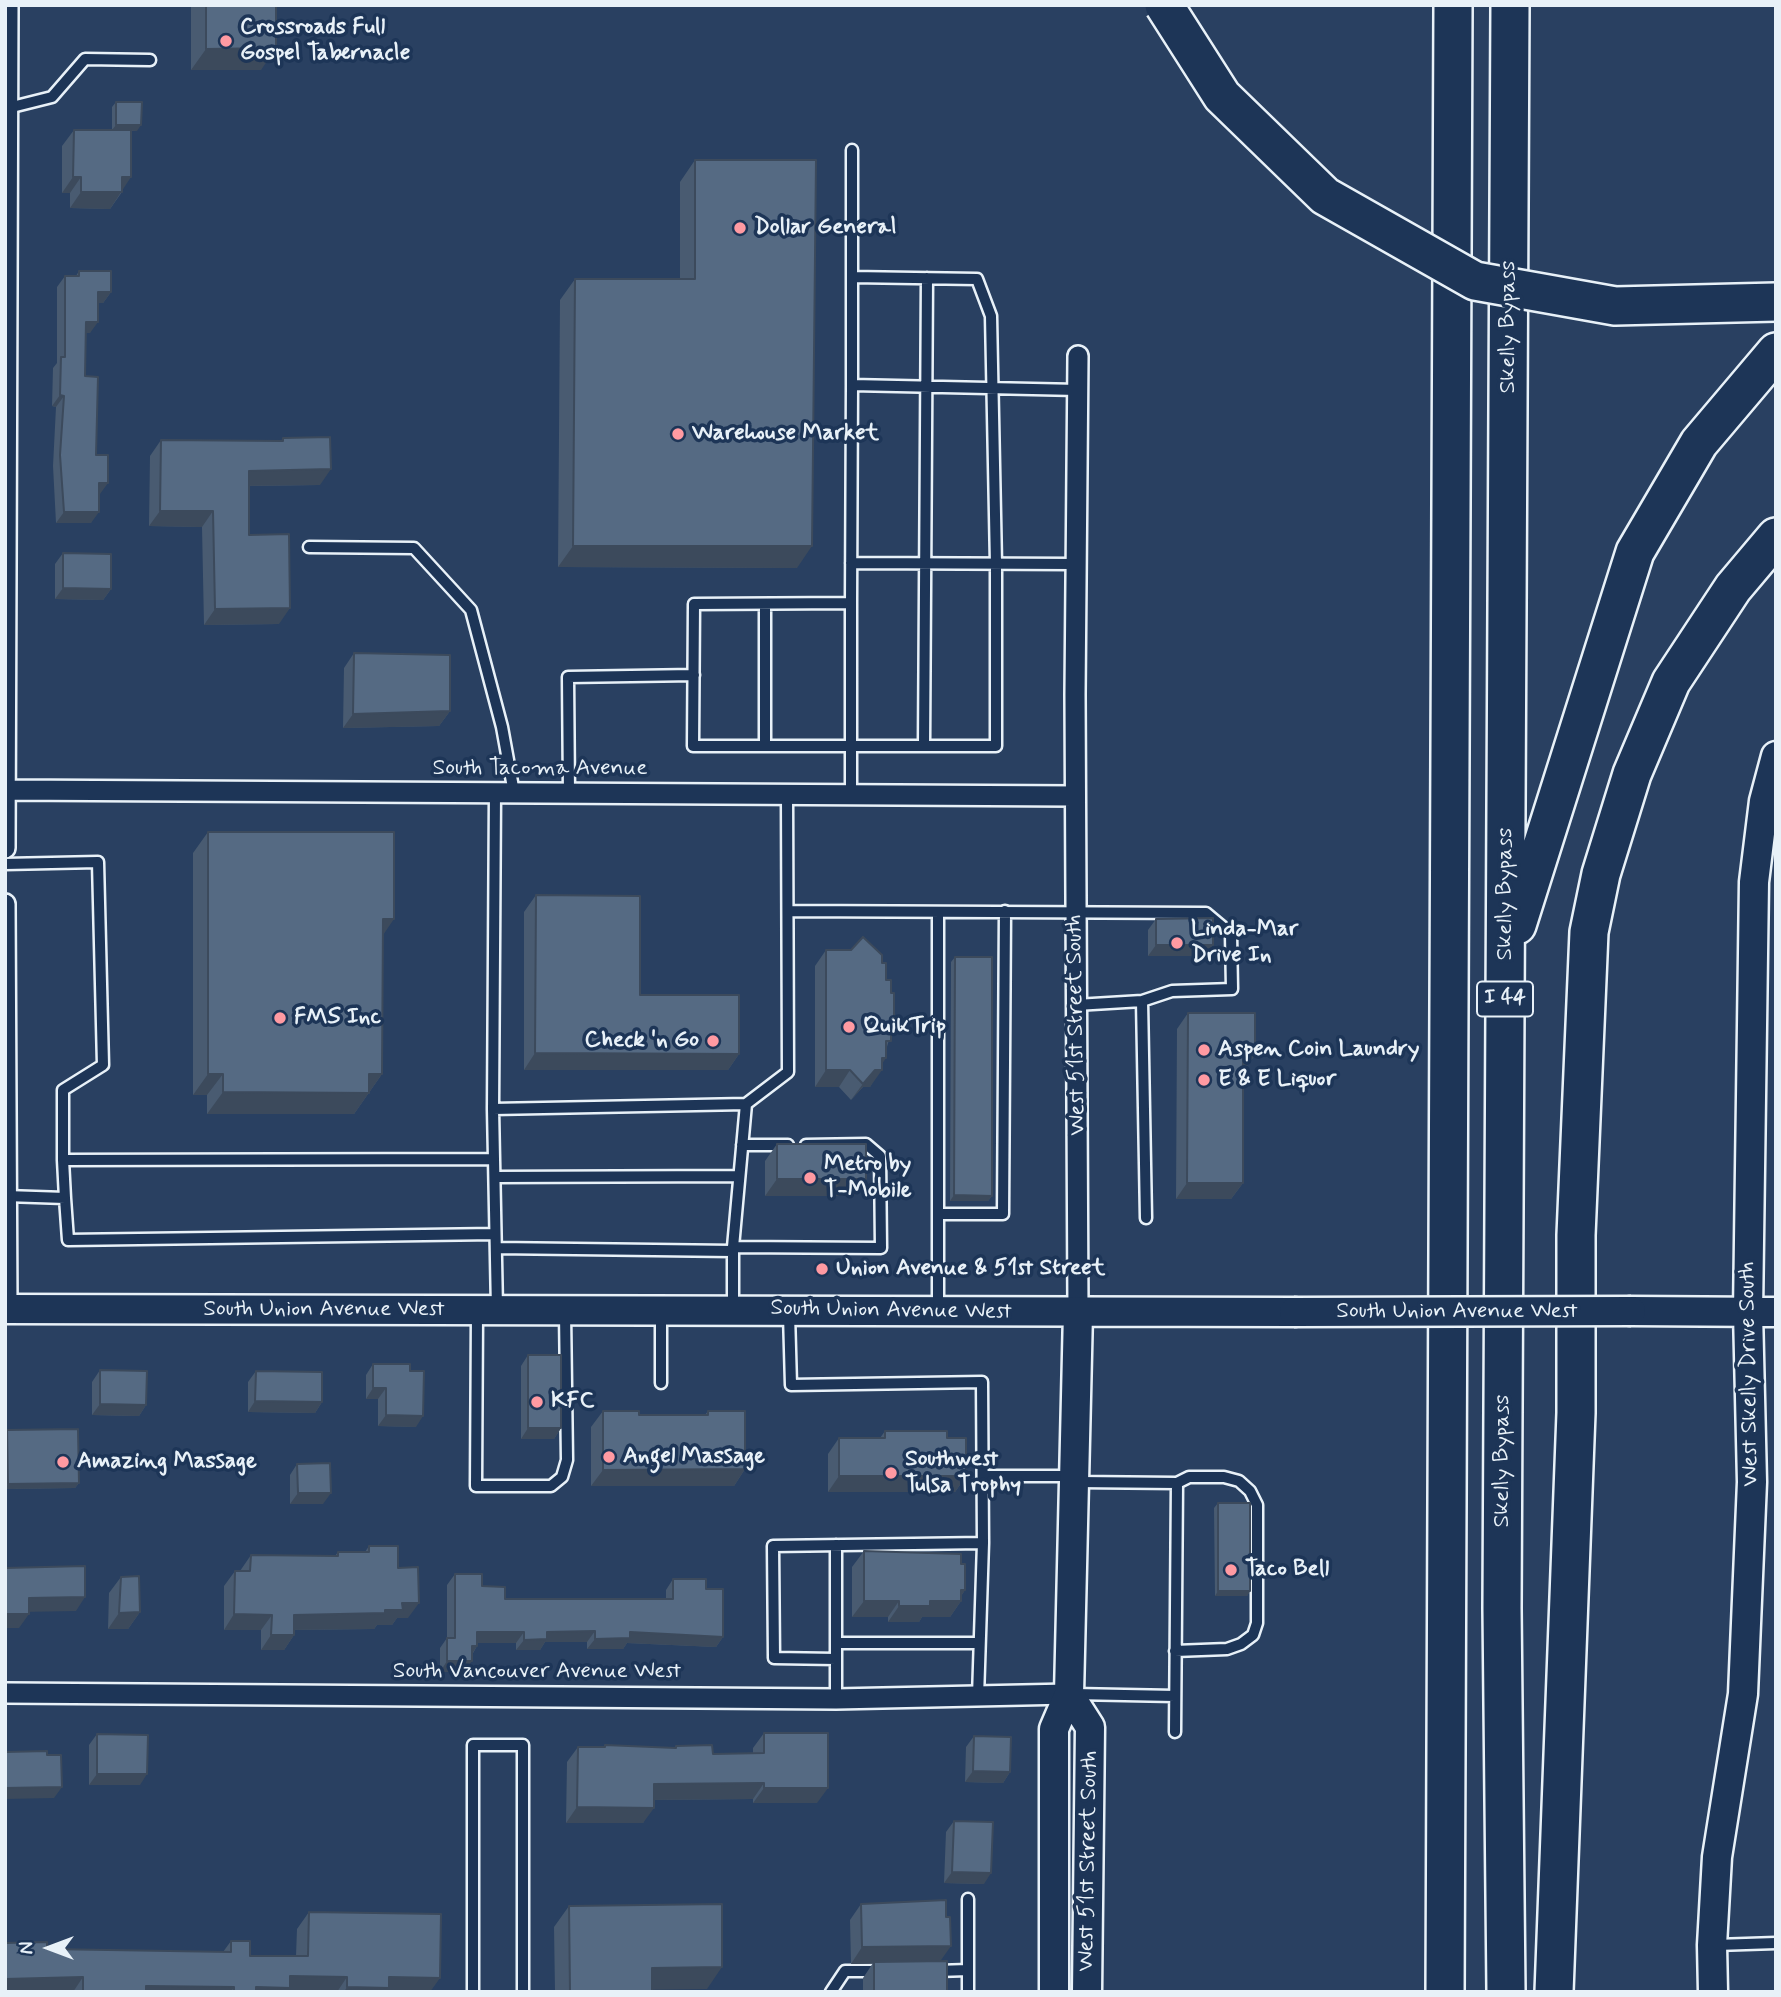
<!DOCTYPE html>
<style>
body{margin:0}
#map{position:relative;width:1781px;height:1997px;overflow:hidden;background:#294061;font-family:Mynerve,sans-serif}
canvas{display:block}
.frame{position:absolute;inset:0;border:7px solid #e8f1f8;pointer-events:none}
.north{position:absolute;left:14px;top:1913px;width:70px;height:70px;-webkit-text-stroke:5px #1d3557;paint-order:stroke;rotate:270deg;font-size:19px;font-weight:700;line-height:28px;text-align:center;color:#e8f1f8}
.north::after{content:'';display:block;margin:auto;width:24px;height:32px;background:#e8f1f8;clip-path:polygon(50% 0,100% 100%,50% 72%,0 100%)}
</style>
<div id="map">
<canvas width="1781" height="1997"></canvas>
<div class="frame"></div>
<div class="north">N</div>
</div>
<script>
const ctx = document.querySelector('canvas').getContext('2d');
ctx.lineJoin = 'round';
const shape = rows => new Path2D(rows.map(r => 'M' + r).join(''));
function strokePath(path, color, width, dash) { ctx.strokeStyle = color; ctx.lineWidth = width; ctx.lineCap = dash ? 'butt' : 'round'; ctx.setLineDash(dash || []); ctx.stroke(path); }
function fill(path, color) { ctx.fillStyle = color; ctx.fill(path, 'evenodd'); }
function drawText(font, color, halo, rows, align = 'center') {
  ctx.font = font + ' Mynerve,sans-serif'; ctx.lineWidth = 7; ctx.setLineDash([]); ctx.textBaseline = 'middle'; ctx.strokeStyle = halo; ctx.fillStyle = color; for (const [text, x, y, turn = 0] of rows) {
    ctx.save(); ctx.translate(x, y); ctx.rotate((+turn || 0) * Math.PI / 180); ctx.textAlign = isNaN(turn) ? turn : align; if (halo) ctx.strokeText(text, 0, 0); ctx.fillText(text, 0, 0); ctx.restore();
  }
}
const lane = shape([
 [8,108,52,97,85,59,150,60],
 [852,277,852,150],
 [852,385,1078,390],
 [309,547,414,548,471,610,502,727,514,793],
 [851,563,1075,564],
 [851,603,694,604,693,746,996,746,996,564,991,316,977,279,852,277,852,385,851,603,851,795],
 [765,604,765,746],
 [924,746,927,278],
 [569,793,568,677,694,675],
 [5,864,98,862,103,1065,63,1090,63,1160],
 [788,911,1206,913,1231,934,1232,989,1172,991,1142,1001],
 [1076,1005,1142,1001,1146,1218],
 [493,1109,495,793],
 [742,1145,788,1145],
 [495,1177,739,1176],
 [6,1196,65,1198,63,1160,494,1159],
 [65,1198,68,1240,495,1234],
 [938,1214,1003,1214,1005,911],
 [733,1247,881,1248,880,1156,866,1144,806,1145],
 [496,1248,733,1251],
 [497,1309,493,1109,746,1104],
 [733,1309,733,1247,746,1104,788,1072,787,795],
 [938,1310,938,912],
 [477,1314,476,1486,551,1486,562,1477,567,1460,565,1313],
 [661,1314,661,1383],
 [789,1314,791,1385,982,1382,983,1543],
 [983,1476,1073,1476],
 [1078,1482,1177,1483,1189,1477,1224,1477,1239,1481,1250,1491,1257,1505,1257,1623,1253,1635,1241,1644,1227,1649,1175,1651],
 [836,1545,836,1699],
 [836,1643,978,1643],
 [836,1659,774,1658,773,1546,983,1543,978,1697],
 [1074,1694,1175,1696],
 [1175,1732,1177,1483],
 [1716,1945,1776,1943],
 [937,1971,968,1970],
 [473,1992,473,1745,523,1745,523,1992],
 [831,1992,845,1971,880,1971],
 [968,1992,968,1899]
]);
const street = shape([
 [1078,356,1075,694,1078,1312],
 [5,790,1075,796],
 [5,848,8,5],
 [5,904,7,1309],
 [5,1693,836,1699,1069,1694]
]);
const secondary = shape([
 [5,1309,1294,1312],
 [1631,1311,1776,1312],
 [1069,1694,1090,1727,1087,1992],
 [1054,1992,1054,1729,1069,1694,1078,1312],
 [1713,1992,1712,1945,1717,1857,1743,1694,1752,1482,1748,1312,1754,882,1764,801,1776,756]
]);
const highway = shape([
 [1517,925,1635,552,1699,443,1776,352],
 [1445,1992,1453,5],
 [1506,1992,1502,1608,1510,5],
 [1554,1992,1576,1413,1576,1235,1589,932,1601,874,1632,774,1671,682,1733,588,1776,537]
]);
strokePath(lane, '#e8f1f8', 15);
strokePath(street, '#e8f1f8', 24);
strokePath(secondary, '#e8f1f8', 33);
strokePath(highway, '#e8f1f8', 42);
strokePath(lane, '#1d3557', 10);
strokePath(street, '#1d3557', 19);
strokePath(secondary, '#1d3557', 28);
strokePath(highway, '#1d3557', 37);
const secondaryBridge = shape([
 [1294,1312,1631,1311]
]);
const highwayBridge = shape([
 [1164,5,1222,96,1325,196,1475,281,1615,306,1776,302]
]);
strokePath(secondaryBridge, '#e8f1f8', 33, []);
strokePath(highwayBridge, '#e8f1f8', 42, []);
strokePath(secondaryBridge, '#1d3557', 28);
strokePath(highwayBridge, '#1d3557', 37);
fill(shape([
 [191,5,276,5,261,70,191,70],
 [116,102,137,131,131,131,122,192,110,209,70,208,70,193,62,193,62,146,74,130,112,130,112,107],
 [695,160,797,568,558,567,560,300,575,279,680,279,680,182],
 [79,271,111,292,103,303,98,303,90,333,86,333,85,376,96,455,100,494,99,494,91,523,56,523,53,466,56,407,52,406,53,368,57,363,57,287,65,276,76,276],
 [283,438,320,485,249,486,249,535,279,624,204,625,202,527,149,526,150,456,161,440,281,441],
 [63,553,111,589,103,600,55,599,55,564],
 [354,653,450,711,439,726,343,728,344,668],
 [208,832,383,936,382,1074,354,1114,207,1114,207,1095,193,1095,193,853],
 [536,895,640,995,739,1054,728,1070,524,1070,524,912],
 [1156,919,1213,945,1205,956,1148,956,1148,930],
 [826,950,851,950,882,963,891,993,894,1028,891,1033,882,1064,870,1087,863,1087,851,1100,839,1087,815,1087,815,966],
 [955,957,992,1196,988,1201,950,1201,951,962],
 [1188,1013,1255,1055,1243,1071,1243,1183,1231,1199,1176,1199,1177,1029],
 [777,1144,854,1196,765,1196,765,1161],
 [528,1355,561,1428,554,1439,521,1439,521,1366],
 [373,1364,410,1371,416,1427,378,1426,378,1399,366,1399,366,1375],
 [100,1370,146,1405,139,1416,92,1415,92,1382],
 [256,1371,322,1402,315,1413,248,1412,248,1382],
 [603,1411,639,1415,705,1415,708,1411,745,1469,734,1486,591,1486,591,1427],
 [7,1430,79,1483,75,1488,5,1489,5,1433],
 [885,1431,947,1438,966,1476,955,1492,828,1492,828,1454,839,1438,880,1438],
 [297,1464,323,1504,290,1504,290,1475],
 [1218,1503,1250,1591,1247,1596,1215,1596,1214,1508],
 [369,1546,398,1568,408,1618,397,1618,392,1625,377,1625,374,1629,294,1630,294,1635,284,1650,261,1650,261,1630,224,1630,224,1586,235,1571,240,1571,251,1555,335,1556,338,1552,365,1552],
 [864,1551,961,1564,965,1590,961,1596,961,1601,950,1617,922,1617,919,1622,888,1622,888,1617,852,1617,852,1567],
 [455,1574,482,1586,505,1599,666,1599,666,1590,673,1579,706,1589,723,1637,716,1647,627,1643,623,1649,587,1649,587,1642,545,1642,540,1650,516,1650,516,1643,477,1643,477,1646,472,1655,464,1672,440,1672,440,1648,447,1638,447,1585],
 [121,1577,140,1612,128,1629,108,1629,109,1593],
 [764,1733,817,1803,753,1803,753,1799,654,1800,643,1823,566,1823,567,1762,578,1747,603,1747,605,1745,674,1748,676,1746,713,1754,753,1753,753,1748],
 [97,1734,140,1785,89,1785,89,1745],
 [974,1736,1010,1772,1003,1783,965,1782,966,1747],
 [954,1821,984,1884,944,1883,946,1832],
 [861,1904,940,1961,947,1992,863,1992,863,1978,873,1963,851,1964,850,1920],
 [569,1906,707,1989,652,1989,652,1992,555,1992,554,1927],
 [309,1912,430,1992,5,1992,47,1949,223,1952,231,1941,250,1956,296,1956,297,1929]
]), '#495b71');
fill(shape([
 [276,48,261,70,191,70,206,49],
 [116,125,141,125,137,131,112,130],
 [73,177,81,177,70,193,62,193],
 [122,177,131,177,110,209,70,208,81,192],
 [98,292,111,292,103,303,90,303],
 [86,322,98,322,90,333,78,333],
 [60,395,64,396,56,407,52,406],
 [331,469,320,485,238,486,249,471],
 [99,483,108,483,100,494,91,494],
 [160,511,213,511,202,527,149,526],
 [64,512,99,512,91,523,56,523],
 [573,546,812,546,797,568,558,567],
 [63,588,111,589,103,600,55,599],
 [290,608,279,624,204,625,215,609],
 [450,711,439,726,343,728,353,714],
 [383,919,394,919,379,941],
 [1156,945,1213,945,1205,956,1148,956],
 [535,1053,739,1054,728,1070,524,1070],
 [1243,1055,1255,1055,1243,1071],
 [882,1058,886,1058,878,1070,882,1070,870,1087,863,1087,851,1100],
 [826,1070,850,1070,839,1087,815,1087],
 [208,1074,223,1074,207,1095,193,1095],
 [369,1074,382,1074,354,1114,207,1114,223,1092],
 [777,1179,866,1179,854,1196,765,1196],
 [1187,1183,1243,1183,1231,1199,1176,1199],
 [954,1195,992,1196,988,1201,950,1201],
 [373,1388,386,1388,378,1399,366,1399],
 [255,1401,322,1402,315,1413,248,1412],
 [100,1404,146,1405,139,1416,92,1415],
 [386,1415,423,1416,416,1427,378,1426],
 [528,1428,561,1428,554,1439,521,1439],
 [745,1469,734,1486,591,1486,603,1470],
 [839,1476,966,1476,955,1492,828,1492],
 [79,1483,75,1488,5,1489,8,1484],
 [298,1493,331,1493,323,1504,290,1504],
 [961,1590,965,1590,958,1601,961,1601,950,1617,922,1617,919,1622,888,1622,899,1606,930,1601],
 [1218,1591,1250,1591,1247,1596,1215,1596],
 [85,1597,76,1611,19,1612,29,1598],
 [864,1601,899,1601,888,1617,852,1617],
 [402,1603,419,1603,408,1618,397,1618,392,1625,377,1625,374,1629,284,1630,294,1615,385,1610],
 [140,1612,128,1629,108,1629,119,1613],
 [5,1614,29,1614,19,1628,5,1628],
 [234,1614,272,1615,261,1630,224,1630],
 [595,1631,587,1642,545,1642,540,1650,516,1650,524,1640,547,1632],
 [477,1632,524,1632,516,1643,470,1643],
 [630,1632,723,1637,716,1647,627,1643,623,1649,587,1649,595,1639],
 [271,1635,294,1635,284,1650,261,1650],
 [472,1646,477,1646,470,1657],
 [447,1661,472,1661,464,1672,440,1672],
 [973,1771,1010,1772,1003,1783,965,1782],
 [97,1774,147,1774,140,1785,89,1785],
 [764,1783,753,1799,644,1800,654,1784],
 [62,1787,54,1798,5,1799,5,1788],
 [764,1788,828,1788,817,1803,753,1803],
 [577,1807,654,1808,643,1823,566,1823],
 [952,1872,991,1873,984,1884,944,1883],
 [951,1946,939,1963,851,1964,862,1947],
 [722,1967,707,1989,637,1990,652,1968],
 [290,1976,347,1977,337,1992,254,1992,256,1987],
 [83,1977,73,1992,5,1992,5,1979],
 [389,1977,440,1978,430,1992,344,1992,347,1987],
 [146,1986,234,1987,231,1992,142,1992]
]), '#3c4a5c');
const building = shape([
 [206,5,276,5,276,48,206,49,206,5],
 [116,102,142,102,141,125,116,125,116,102],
 [74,130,131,130,131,177,122,177,122,192,81,192,81,177,73,177,74,130],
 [695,160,816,160,812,546,573,546,575,279,695,279,695,160],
 [79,271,111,271,111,292,98,292,98,322,86,322,85,376,98,377,96,455,108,455,108,483,99,483,99,512,64,512,60,455,64,396,60,395,61,357,65,357,65,276,79,276,79,271],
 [330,437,331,469,249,471,249,535,289,534,290,608,215,609,213,511,160,511,161,440,283,441,283,438,330,437],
 [63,553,111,554,111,589,63,588,63,553],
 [354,653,450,655,450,711,353,714,354,653],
 [208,832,394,832,394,919,383,919,382,1074,369,1074,369,1093,223,1092,223,1074,208,1074,208,832],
 [536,895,640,896,640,995,739,995,739,1054,535,1053,536,895],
 [1213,918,1213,945,1156,945,1156,919,1213,918],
 [863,937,882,955,882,963,886,963,886,980,891,980,891,993,894,993,894,1028,891,1028,891,1041,886,1041,886,1058,882,1058,882,1070,875,1070,863,1084,850,1070,826,1070,826,950,851,950,863,937],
 [955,957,992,957,992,1196,954,1195,955,957],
 [1188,1013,1255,1013,1255,1055,1243,1055,1243,1183,1187,1183,1188,1013],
 [777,1144,866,1144,866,1179,777,1179,777,1144],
 [528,1355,561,1355,561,1428,528,1428,528,1355],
 [373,1364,410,1364,410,1371,424,1371,423,1416,386,1415,386,1388,373,1388,373,1364],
 [100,1370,147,1371,146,1405,100,1404,100,1370],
 [256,1371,322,1372,322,1402,255,1401,256,1371],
 [603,1411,639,1411,639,1415,708,1415,708,1411,745,1411,745,1469,603,1470,603,1411],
 [78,1429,79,1483,8,1484,7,1430,78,1429],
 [885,1431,947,1431,947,1438,966,1438,966,1476,839,1476,839,1438,885,1438,885,1431],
 [330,1463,331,1493,298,1493,297,1464,330,1463],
 [1218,1503,1250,1503,1250,1591,1218,1591,1218,1503],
 [369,1546,398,1546,398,1568,418,1567,419,1603,402,1603,403,1610,385,1610,385,1613,294,1615,294,1635,271,1635,272,1615,234,1614,235,1571,250,1571,251,1555,338,1556,338,1552,369,1552,369,1546],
 [864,1551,961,1554,961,1564,965,1564,965,1590,961,1590,961,1601,930,1601,930,1606,899,1606,899,1601,864,1601,864,1551],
 [85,1566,85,1597,29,1598,29,1614,5,1614,5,1568,85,1566],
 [455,1574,482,1574,482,1586,505,1587,505,1599,673,1599,673,1579,706,1579,706,1589,723,1589,723,1637,630,1632,630,1638,595,1639,595,1631,547,1632,547,1639,524,1640,524,1632,477,1632,477,1646,472,1646,472,1661,447,1661,447,1638,455,1638,455,1574],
 [139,1576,140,1612,119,1613,121,1577,139,1576],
 [764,1733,828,1733,828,1788,764,1788,764,1783,654,1784,654,1808,577,1807,578,1747,605,1747,605,1745,676,1748,676,1746,712,1745,713,1754,764,1753,764,1733],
 [97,1734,148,1735,147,1774,97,1774,97,1734],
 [974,1736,1011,1737,1010,1772,973,1771,974,1736],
 [47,1751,47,1755,61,1755,62,1787,5,1788,5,1752,47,1751],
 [954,1821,993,1822,991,1873,952,1872,954,1821],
 [946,1900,946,1917,950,1917,951,1946,862,1947,861,1904,946,1900],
 [722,1904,722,1967,652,1968,652,1992,570,1992,569,1906,722,1904],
 [309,1912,441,1914,440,1978,389,1977,389,1988,347,1987,347,1977,290,1976,290,1988,256,1987,256,1992,234,1992,234,1987,146,1986,146,1992,83,1992,83,1977,5,1979,5,1943,47,1942,47,1949,231,1952,231,1941,250,1941,250,1956,308,1956,309,1912],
 [947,1961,947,1992,874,1992,874,1962,947,1961]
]);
fill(building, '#556a83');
strokePath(building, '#3c4a5c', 2);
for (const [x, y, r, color] of [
 [226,41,7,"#ff9aa2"],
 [740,228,7,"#ff9aa2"],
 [678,434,7,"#ff9aa2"],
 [1177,943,7,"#ff9aa2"],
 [280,1018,7,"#ff9aa2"],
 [849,1027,7,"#ff9aa2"],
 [713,1041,7,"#ff9aa2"],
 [1204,1050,7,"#ff9aa2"],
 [1204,1080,7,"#ff9aa2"],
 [810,1178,7,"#ff9aa2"],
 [822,1269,7,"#ff9aa2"],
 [537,1402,7,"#ff9aa2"],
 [609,1457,7,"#ff9aa2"],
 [63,1462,7,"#ff9aa2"],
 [891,1473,7,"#ff9aa2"],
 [1231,1570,7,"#ff9aa2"]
]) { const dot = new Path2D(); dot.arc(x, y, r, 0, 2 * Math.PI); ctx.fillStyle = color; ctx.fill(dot); strokePath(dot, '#1d3557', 2.5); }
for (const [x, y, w] of [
 [1505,999,56]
]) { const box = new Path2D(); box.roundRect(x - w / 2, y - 17.5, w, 35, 5); ctx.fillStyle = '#1d3557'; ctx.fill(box); strokePath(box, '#e8f1f8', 2); }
drawText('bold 21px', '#e8f1f8', null, [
 ["I 44",1505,999]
]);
drawText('bold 23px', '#e8f1f8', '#1d3557', [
 ["Crossroads Full",240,28],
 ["Gospel Tabernacle",240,54],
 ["Dollar General",754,228],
 ["Warehouse Market",692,434],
 ["Linda-Mar",1191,930],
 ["Drive In",1191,956],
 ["FMS Inc",294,1018],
 ["QuikTrip",863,1027],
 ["Check 'n Go",699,1041,"right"],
 ["Aspen Coin Laundry",1218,1050],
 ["E & E Liquor",1218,1080],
 ["Metro by",824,1165],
 ["T-Mobile",824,1191],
 ["Union Avenue & 51st Street",836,1269],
 ["KFC",551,1402],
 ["Angel Massage",623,1457],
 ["Southwest",905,1460],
 ["Tulsa Trophy",905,1486],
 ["Amazing Massage",77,1462],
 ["Taco Bell",1245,1570]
], 'left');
drawText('23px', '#e8f1f8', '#1d3557', [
 ["Skelly Bypass",1509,327,-90],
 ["South Tacoma Avenue",540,769],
 ["Skelly Bypass",1506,894,-90],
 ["West 51st Street South",1077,1025,-91],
 ["South Union Avenue West",324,1310],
 ["South Union Avenue West",891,1311,1],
 ["South Union Avenue West",1457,1312],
 ["West Skelly Drive South",1750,1374,-91],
 ["Skelly Bypass",1503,1461,-90],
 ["South Vancouver Avenue West",537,1672],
 ["West 51st Street South",1089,1861,-89]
]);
</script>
